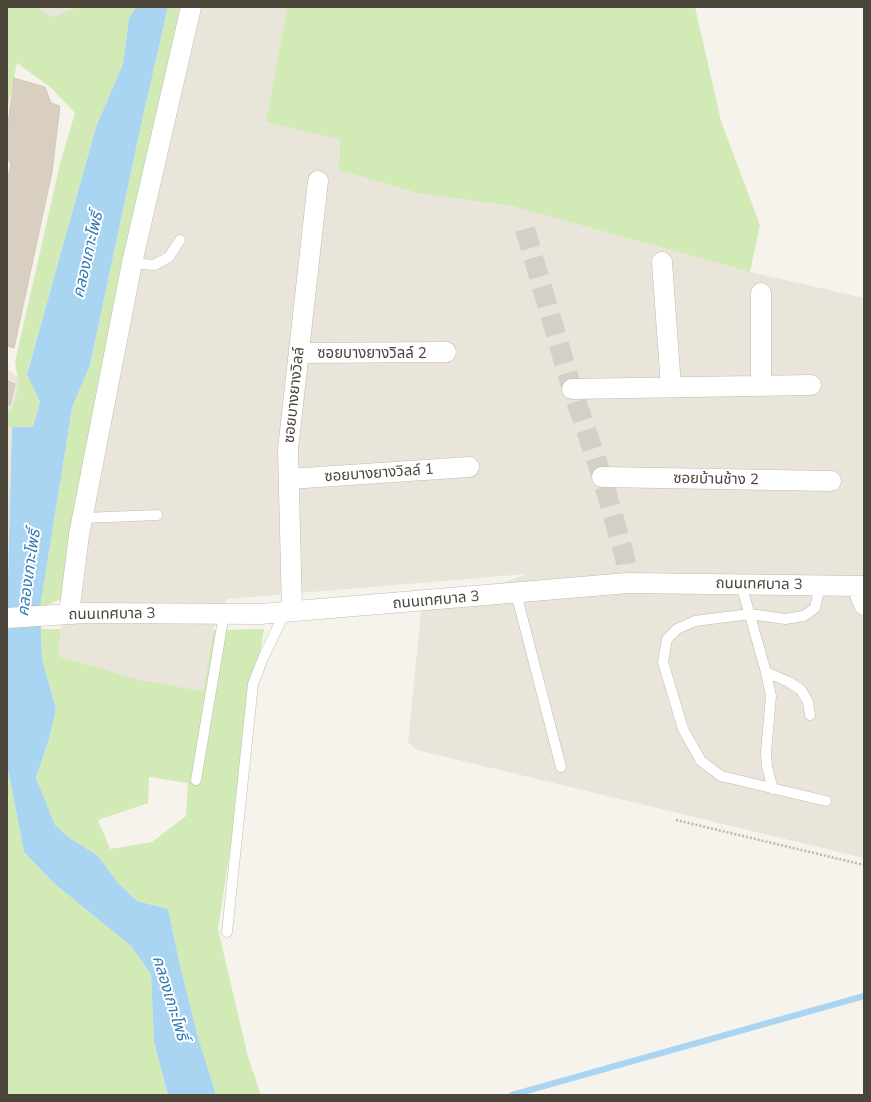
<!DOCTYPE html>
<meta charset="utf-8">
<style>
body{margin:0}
#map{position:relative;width:871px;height:1102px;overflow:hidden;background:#f6f3ec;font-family:Mulish,sans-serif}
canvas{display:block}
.frame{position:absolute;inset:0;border:8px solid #4b4439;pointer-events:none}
</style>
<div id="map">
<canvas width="871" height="1102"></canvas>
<div class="frame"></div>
</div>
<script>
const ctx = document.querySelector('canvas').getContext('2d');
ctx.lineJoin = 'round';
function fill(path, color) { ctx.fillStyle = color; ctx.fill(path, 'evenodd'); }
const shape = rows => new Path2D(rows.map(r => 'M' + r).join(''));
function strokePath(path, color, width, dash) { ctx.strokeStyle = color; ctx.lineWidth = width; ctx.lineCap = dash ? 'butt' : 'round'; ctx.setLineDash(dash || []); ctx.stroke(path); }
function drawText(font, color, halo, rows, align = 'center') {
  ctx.font = font + ' Mulish,"Noto Sans Thai",sans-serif'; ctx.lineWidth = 4; ctx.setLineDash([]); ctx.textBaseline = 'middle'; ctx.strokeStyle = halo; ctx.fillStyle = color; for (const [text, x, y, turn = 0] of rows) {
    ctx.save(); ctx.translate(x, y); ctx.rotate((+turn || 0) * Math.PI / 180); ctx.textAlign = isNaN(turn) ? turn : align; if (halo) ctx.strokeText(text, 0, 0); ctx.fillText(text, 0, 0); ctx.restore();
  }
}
fill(shape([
 [7,7,77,7,52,17],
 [193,7,287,7,266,122,340,140,339,170,417,193,511,206,750,272,864,298,864,858,417,750,408,742,421,612,527,574,227,599,213,630,203,691,140,680,58,656,61,629,61,599],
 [7,369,18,377,19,385,11,411,12,427,8,579,7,581]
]), '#eae5da');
fill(shape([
 [7,7,41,7,41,11,52,17,77,7,136,7,129,18,123,64,96,127,27,373,40,402,33,427,7,427,7,410,11,411,19,385,15,362,60,164,75,113,50,87,17,63,7,112],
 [168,7,193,7,61,599,40,608,72,408,90,365,141,125],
 [287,7,695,7,721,121,760,225,750,272,511,206,417,193,339,170,340,140,266,122],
 [41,629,61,629,58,656,140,680,203,691,213,630,264,629,218,929,248,1057,261,1095,216,1095,197,1034,180,965,168,909,137,901,118,883,98,856,68,837,55,825,36,778,49,739,56,709,42,659],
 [149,777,188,783,186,816,152,842,110,849,98,820,148,803],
 [7,764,24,852,56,885,131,946,151,974,154,1042,168,1095,7,1095]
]), '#d2eab5');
fill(shape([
 [136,7,168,7,141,125,90,365,72,408,40,608,42,659,56,709,49,739,36,778,55,825,68,837,98,856,118,883,137,901,168,909,180,965,197,1034,216,1095,168,1095,154,1042,151,974,131,946,56,885,24,852,7,764,7,581,8,579,12,427,33,427,40,402,27,374,96,127,123,64,129,18]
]), '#a9d4f2');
strokePath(shape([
 [512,1095,864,996]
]), '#a9d4f2', 6);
const building = shape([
 [14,78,45,87,51,103,60,106,52,172,14,348,7,346,7,182,11,164,7,158,7,132,14,78],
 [7,381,15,384,10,405,7,404,7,381]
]);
fill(building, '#d8cfc1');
strokePath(building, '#d3c7b4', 1);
strokePath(shape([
 [525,229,572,389,602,477,625,558,628,583]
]), '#d4d0c8', 20, [20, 10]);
const lane = shape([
 [132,263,154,265,169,257,180,240],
 [83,518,157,515],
 [741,584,766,672,771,696,766,752,767,767,773,789],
 [820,585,815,608,804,616,785,619,750,614,695,621,677,629,667,639,663,662,683,729,701,761,721,776,826,801],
 [516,593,561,767],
 [766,672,789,682,801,690,808,702,810,715],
 [196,780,224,614],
 [227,932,253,684,264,656,285,612]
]);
const street = shape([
 [662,262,671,387],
 [299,353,446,352],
 [761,386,761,293],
 [572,389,811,385],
 [602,477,831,481],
 [289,479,469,467],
 [857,586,864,605],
 [292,611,288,449,318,181],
 [69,614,79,535,132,263,191,7],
 [7,618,86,613,260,614,628,583,864,586]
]);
strokePath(lane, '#c2bbae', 11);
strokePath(street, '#c2bbae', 21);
strokePath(shape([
 [676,820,864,865]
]), '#c4b79f', 2.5, [2, 2]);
strokePath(lane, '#fff', 10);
strokePath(street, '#fff', 20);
drawText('15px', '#4b4439', '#fff', [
 ["ซอยบางยางวิลล์ 2",372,353],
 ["ซอยบางยางวิลล์",294,395,-84],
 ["ซอยบางยางวิลล์ 1",379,473,-4],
 ["ซอยบ้านช้าง 2",716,479,1],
 ["ถนนเทศบาล 3",759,584,1],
 ["ถนนเทศบาล 3",436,600,-5],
 ["ถนนเทศบาล 3",112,614,-1]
]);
drawText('italic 16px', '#2e7ab2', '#fff', [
 ["คลองเกาะโพธิ์",88,255,-77],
 ["คลองเกาะโพธิ์",29,573,-82],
 ["คลองเกาะโพธิ์",170,998,73]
]);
</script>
